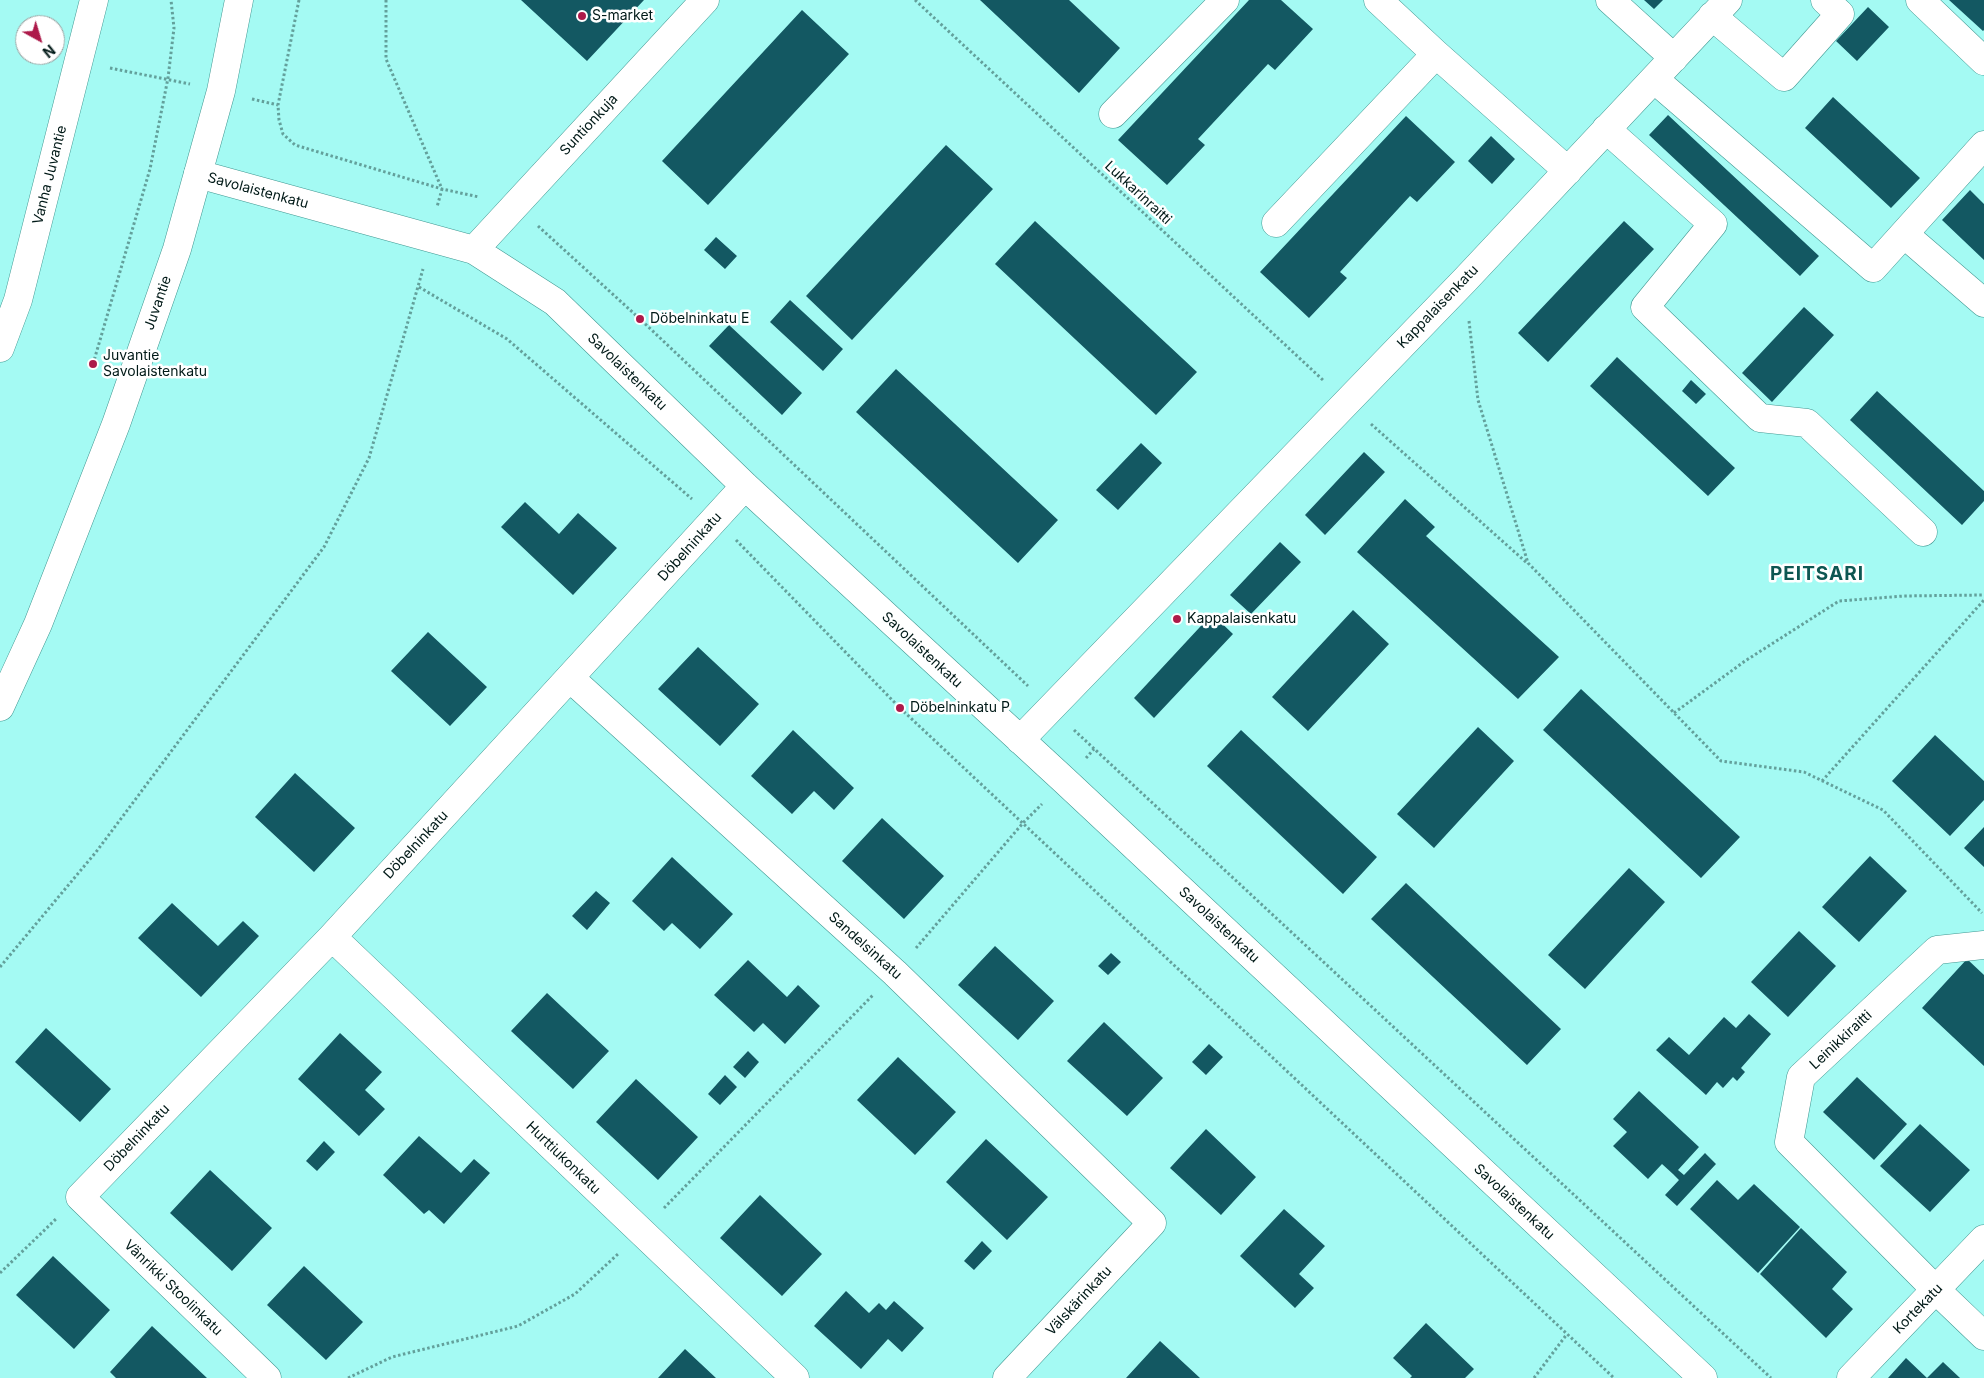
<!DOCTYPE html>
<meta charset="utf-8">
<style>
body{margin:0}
#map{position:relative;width:1984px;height:1378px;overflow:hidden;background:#a4faf3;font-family:Inter,sans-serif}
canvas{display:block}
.north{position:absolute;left:15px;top:15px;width:50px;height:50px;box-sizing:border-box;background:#fff;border:1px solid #99a3a2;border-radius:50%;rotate:141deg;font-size:14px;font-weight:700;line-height:20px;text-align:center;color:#001917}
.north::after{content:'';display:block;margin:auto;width:18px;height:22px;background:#ad1a4a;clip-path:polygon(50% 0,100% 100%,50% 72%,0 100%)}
</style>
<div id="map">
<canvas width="1984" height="1378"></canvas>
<div class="north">N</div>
</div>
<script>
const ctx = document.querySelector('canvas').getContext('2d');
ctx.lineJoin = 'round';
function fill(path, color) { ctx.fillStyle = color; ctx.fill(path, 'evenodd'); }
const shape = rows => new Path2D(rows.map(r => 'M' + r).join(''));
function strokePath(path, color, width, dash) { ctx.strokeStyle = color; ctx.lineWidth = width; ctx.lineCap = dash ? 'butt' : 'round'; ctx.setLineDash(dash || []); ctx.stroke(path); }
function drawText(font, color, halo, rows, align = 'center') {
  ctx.font = font + ' Inter,sans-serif'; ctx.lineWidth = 5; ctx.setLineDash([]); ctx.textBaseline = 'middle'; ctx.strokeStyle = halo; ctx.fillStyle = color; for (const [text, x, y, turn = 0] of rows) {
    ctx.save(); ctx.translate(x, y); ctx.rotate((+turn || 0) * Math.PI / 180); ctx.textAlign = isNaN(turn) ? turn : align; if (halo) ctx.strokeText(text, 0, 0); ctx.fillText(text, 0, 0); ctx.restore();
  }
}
fill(shape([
 [521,0,644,0,587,61],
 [980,0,1069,0,1120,48,1079,93],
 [1249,0,1281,0,1313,29,1275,70,1268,64,1198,139,1205,145,1167,185,1118,140],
 [1644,0,1663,0,1654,9],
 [1949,0,1984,0,1984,30,1983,31],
 [1868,7,1889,27,1857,61,1836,41],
 [802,10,849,54,708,205,662,161],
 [1833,97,1920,178,1891,208,1805,128],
 [1668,115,1819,256,1800,276,1649,135],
 [1406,116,1455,162,1417,202,1410,196,1340,272,1347,278,1309,318,1260,272],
 [1491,136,1515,159,1492,184,1468,161],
 [946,145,993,189,852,340,806,296],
 [1970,190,1984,204,1984,260,1942,220],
 [1035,221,1197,372,1156,415,995,264],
 [1624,221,1654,249,1548,362,1518,333],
 [716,237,737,256,725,269,704,250],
 [790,300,843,349,823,371,770,322],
 [1804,307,1834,335,1772,402,1742,373],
 [729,325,802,393,782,415,709,346],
 [1617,357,1735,468,1708,496,1590,386],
 [896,369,1058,520,1018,563,856,412],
 [1691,380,1706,394,1696,404,1682,391],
 [1877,391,1984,491,1984,501,1962,525,1850,420],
 [1141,443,1162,463,1118,510,1096,490],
 [1364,452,1385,472,1325,535,1305,515],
 [1405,499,1435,527,1426,536,1559,657,1518,699,1357,552],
 [525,502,559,534,578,513,617,548,573,595,501,527],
 [1280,542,1301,562,1251,614,1230,595],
 [1353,610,1389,644,1308,731,1272,697],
 [1212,614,1233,634,1154,718,1134,698],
 [428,632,487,687,450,726,391,671],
 [698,647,759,704,720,746,658,689],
 [1581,689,1740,837,1701,878,1543,730],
 [1478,727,1514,761,1434,848,1397,814],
 [793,730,854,788,834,810,814,791,792,814,751,776],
 [1241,730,1377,857,1343,894,1207,766],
 [1935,735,1984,781,1984,800,1950,836,1892,781],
 [295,773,355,828,314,872,255,817],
 [882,818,944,876,904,919,842,861],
 [1984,827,1984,867,1964,848],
 [1870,856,1907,891,1859,942,1822,907],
 [672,857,733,914,700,949,672,923,664,931,632,901],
 [1629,868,1665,902,1585,989,1548,955],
 [1406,883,1561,1029,1527,1065,1371,919],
 [596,891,610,903,587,930,572,916],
 [172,903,218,946,243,921,259,936,201,997,138,938],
 [1799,931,1836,966,1788,1017,1751,982],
 [995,946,1054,1001,1018,1040,958,985],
 [1111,953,1121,962,1108,975,1098,966],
 [1967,959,1984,975,1984,1066,1922,1008],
 [748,960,787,997,798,985,820,1006,785,1044,763,1023,754,1032,714,995],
 [547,993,609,1051,573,1089,511,1031],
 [1749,1014,1771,1034,1741,1068,1745,1072,1737,1081,1733,1077,1723,1088,1717,1082,1706,1095,1656,1050,1669,1037,1689,1055,1724,1017,1736,1028],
 [1104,1022,1163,1078,1127,1116,1067,1061],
 [46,1028,111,1089,80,1122,15,1062],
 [340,1033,382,1072,365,1090,385,1109,359,1136,298,1079],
 [1209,1044,1223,1057,1206,1075,1192,1062],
 [748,1051,759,1062,745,1078,733,1067],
 [898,1057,956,1112,915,1155,857,1100],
 [725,1075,737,1087,720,1105,708,1094],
 [1857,1077,1907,1124,1874,1160,1823,1112],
 [636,1079,698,1137,658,1180,596,1122],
 [1639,1091,1699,1147,1678,1170,1684,1175,1705,1153,1716,1164,1677,1206,1665,1195,1679,1180,1673,1174,1662,1164,1648,1179,1613,1146,1627,1132,1613,1119],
 [1920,1124,1970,1170,1930,1212,1880,1166],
 [1206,1129,1256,1177,1221,1215,1170,1168],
 [419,1136,461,1173,474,1159,490,1173,444,1224,429,1210,424,1214,383,1175],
 [986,1139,1048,1197,1007,1240,946,1182],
 [324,1141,335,1152,317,1171,306,1161],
 [210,1170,272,1228,232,1271,170,1213],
 [1717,1180,1738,1200,1754,1184,1800,1227,1758,1273,1690,1209],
 [760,1195,822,1254,782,1296,720,1238],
 [1284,1209,1325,1246,1299,1274,1314,1288,1295,1308,1240,1256],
 [1801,1228,1847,1272,1832,1289,1853,1309,1826,1338,1760,1274],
 [982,1241,992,1251,974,1270,964,1261],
 [53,1256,110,1310,74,1349,16,1295],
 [304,1266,363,1322,326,1360,267,1305],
 [846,1291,869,1313,879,1303,886,1310,894,1301,924,1328,902,1352,888,1339,861,1369,814,1326],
 [1426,1323,1474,1369,1465,1378,1410,1378,1412,1376,1393,1358],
 [152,1326,207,1378,116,1378,110,1372],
 [1160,1341,1200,1378,1126,1378],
 [685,1349,716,1378,658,1378],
 [1906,1358,1927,1378,1888,1378],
 [1943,1362,1960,1378,1927,1378]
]), '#135862');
const minor = shape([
 [1378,0,1436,54],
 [1610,0,1674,58],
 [1920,0,1984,61],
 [1712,16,1784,77,1840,14,1825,0],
 [1654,79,1873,268,1984,145],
 [1113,114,1225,0],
 [1606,129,1713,224,1645,307,1760,418,1807,423,1923,532],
 [198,174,474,250,555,302,745,486,1064,780,1703,1378],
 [1276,223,1436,54,1568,171],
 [1904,234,1984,303],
 [474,250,705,0],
 [0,348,18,300,94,0],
 [570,678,895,973,1152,1223,1007,1378],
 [1020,740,1465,280,1728,0],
 [332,937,795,1378],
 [1984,945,1937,950,1801,1077,1789,1142,1936,1290,1984,1336],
 [267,1378,80,1197,332,937,745,486],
 [1851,1378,1984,1239]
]);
const major = shape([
 [0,707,38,624,116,424,177,249,221,91,239,0]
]);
strokePath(minor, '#419892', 29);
strokePath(major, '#419892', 29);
strokePath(shape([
 [299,0,278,105,279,120,283,134,295,145,442,189,479,197],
 [386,0,386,59,442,189,437,207],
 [915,0,1324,381],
 [110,68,190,84],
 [252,99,278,105],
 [538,226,640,319,1028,686],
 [419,287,507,339,692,499],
 [1469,321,1478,400,1528,563,1721,761,1804,772,1883,810,1982,913],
 [93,364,150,169,168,78,174,28,171,0],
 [1371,424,1527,563],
 [736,540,900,708,1614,1378],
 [1674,713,1745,661,1839,601,1904,596,1984,595],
 [1074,730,1771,1378],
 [1086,758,1094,749],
 [1822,781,1984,600],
 [916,948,1023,823,1042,804],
 [0,967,96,852,324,547,369,458,423,269],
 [664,1208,873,995],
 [0,1273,57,1218],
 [348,1378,392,1357,518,1326,575,1294,619,1253],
 [1534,1378,1567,1334]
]), '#63a09b', 3, [2.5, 2.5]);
strokePath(minor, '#fff', 28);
strokePath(major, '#fff', 28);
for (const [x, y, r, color] of [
 [582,16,5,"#ad1a4a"],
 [640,319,5,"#ad1a4a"],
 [93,364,5,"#ad1a4a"],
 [1177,619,5,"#ad1a4a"],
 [900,708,5,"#ad1a4a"]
]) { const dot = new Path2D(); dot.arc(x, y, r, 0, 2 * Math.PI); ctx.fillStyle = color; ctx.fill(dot); strokePath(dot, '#fff', 2); }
drawText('14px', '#001917', '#fff', [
 ["S-market",592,16],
 ["Döbelninkatu E",650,319],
 ["Juvantie",103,356],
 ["Savolaistenkatu",103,372],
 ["Kappalaisenkatu",1187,619],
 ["Döbelninkatu P",910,708]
], 'left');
drawText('14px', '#001917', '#fff', [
 ["Suntionkuja",589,125,-47],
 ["Vanha Juvantie",50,175,-76],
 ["Savolaistenkatu",258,191,15],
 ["Lukkarinraitti",1138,193,43],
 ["Juvantie",158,303,-71],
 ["Kappalaisenkatu",1438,307,-46],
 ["Savolaistenkatu",627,372,44],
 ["Döbelninkatu",690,547,-48],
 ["Savolaistenkatu",922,650,43],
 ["Döbelninkatu",416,845,-47],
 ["Savolaistenkatu",1219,925,43],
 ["Sandelsinkatu",865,946,42],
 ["Leinikkiraitti",1841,1040,-43],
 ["Döbelninkatu",137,1138,-46],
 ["Hurttiukonkatu",563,1158,44],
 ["Savolaistenkatu",1514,1202,43],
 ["Vänrikki Stoolinkatu",173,1288,44],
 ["Välskärinkatu",1079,1301,-47],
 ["Kortekatu",1918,1309,-46]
]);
ctx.letterSpacing = '1px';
drawText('bold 19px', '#0d5652', '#fff', [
 ["PEITSARI",1817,574]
]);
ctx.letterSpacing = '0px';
</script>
